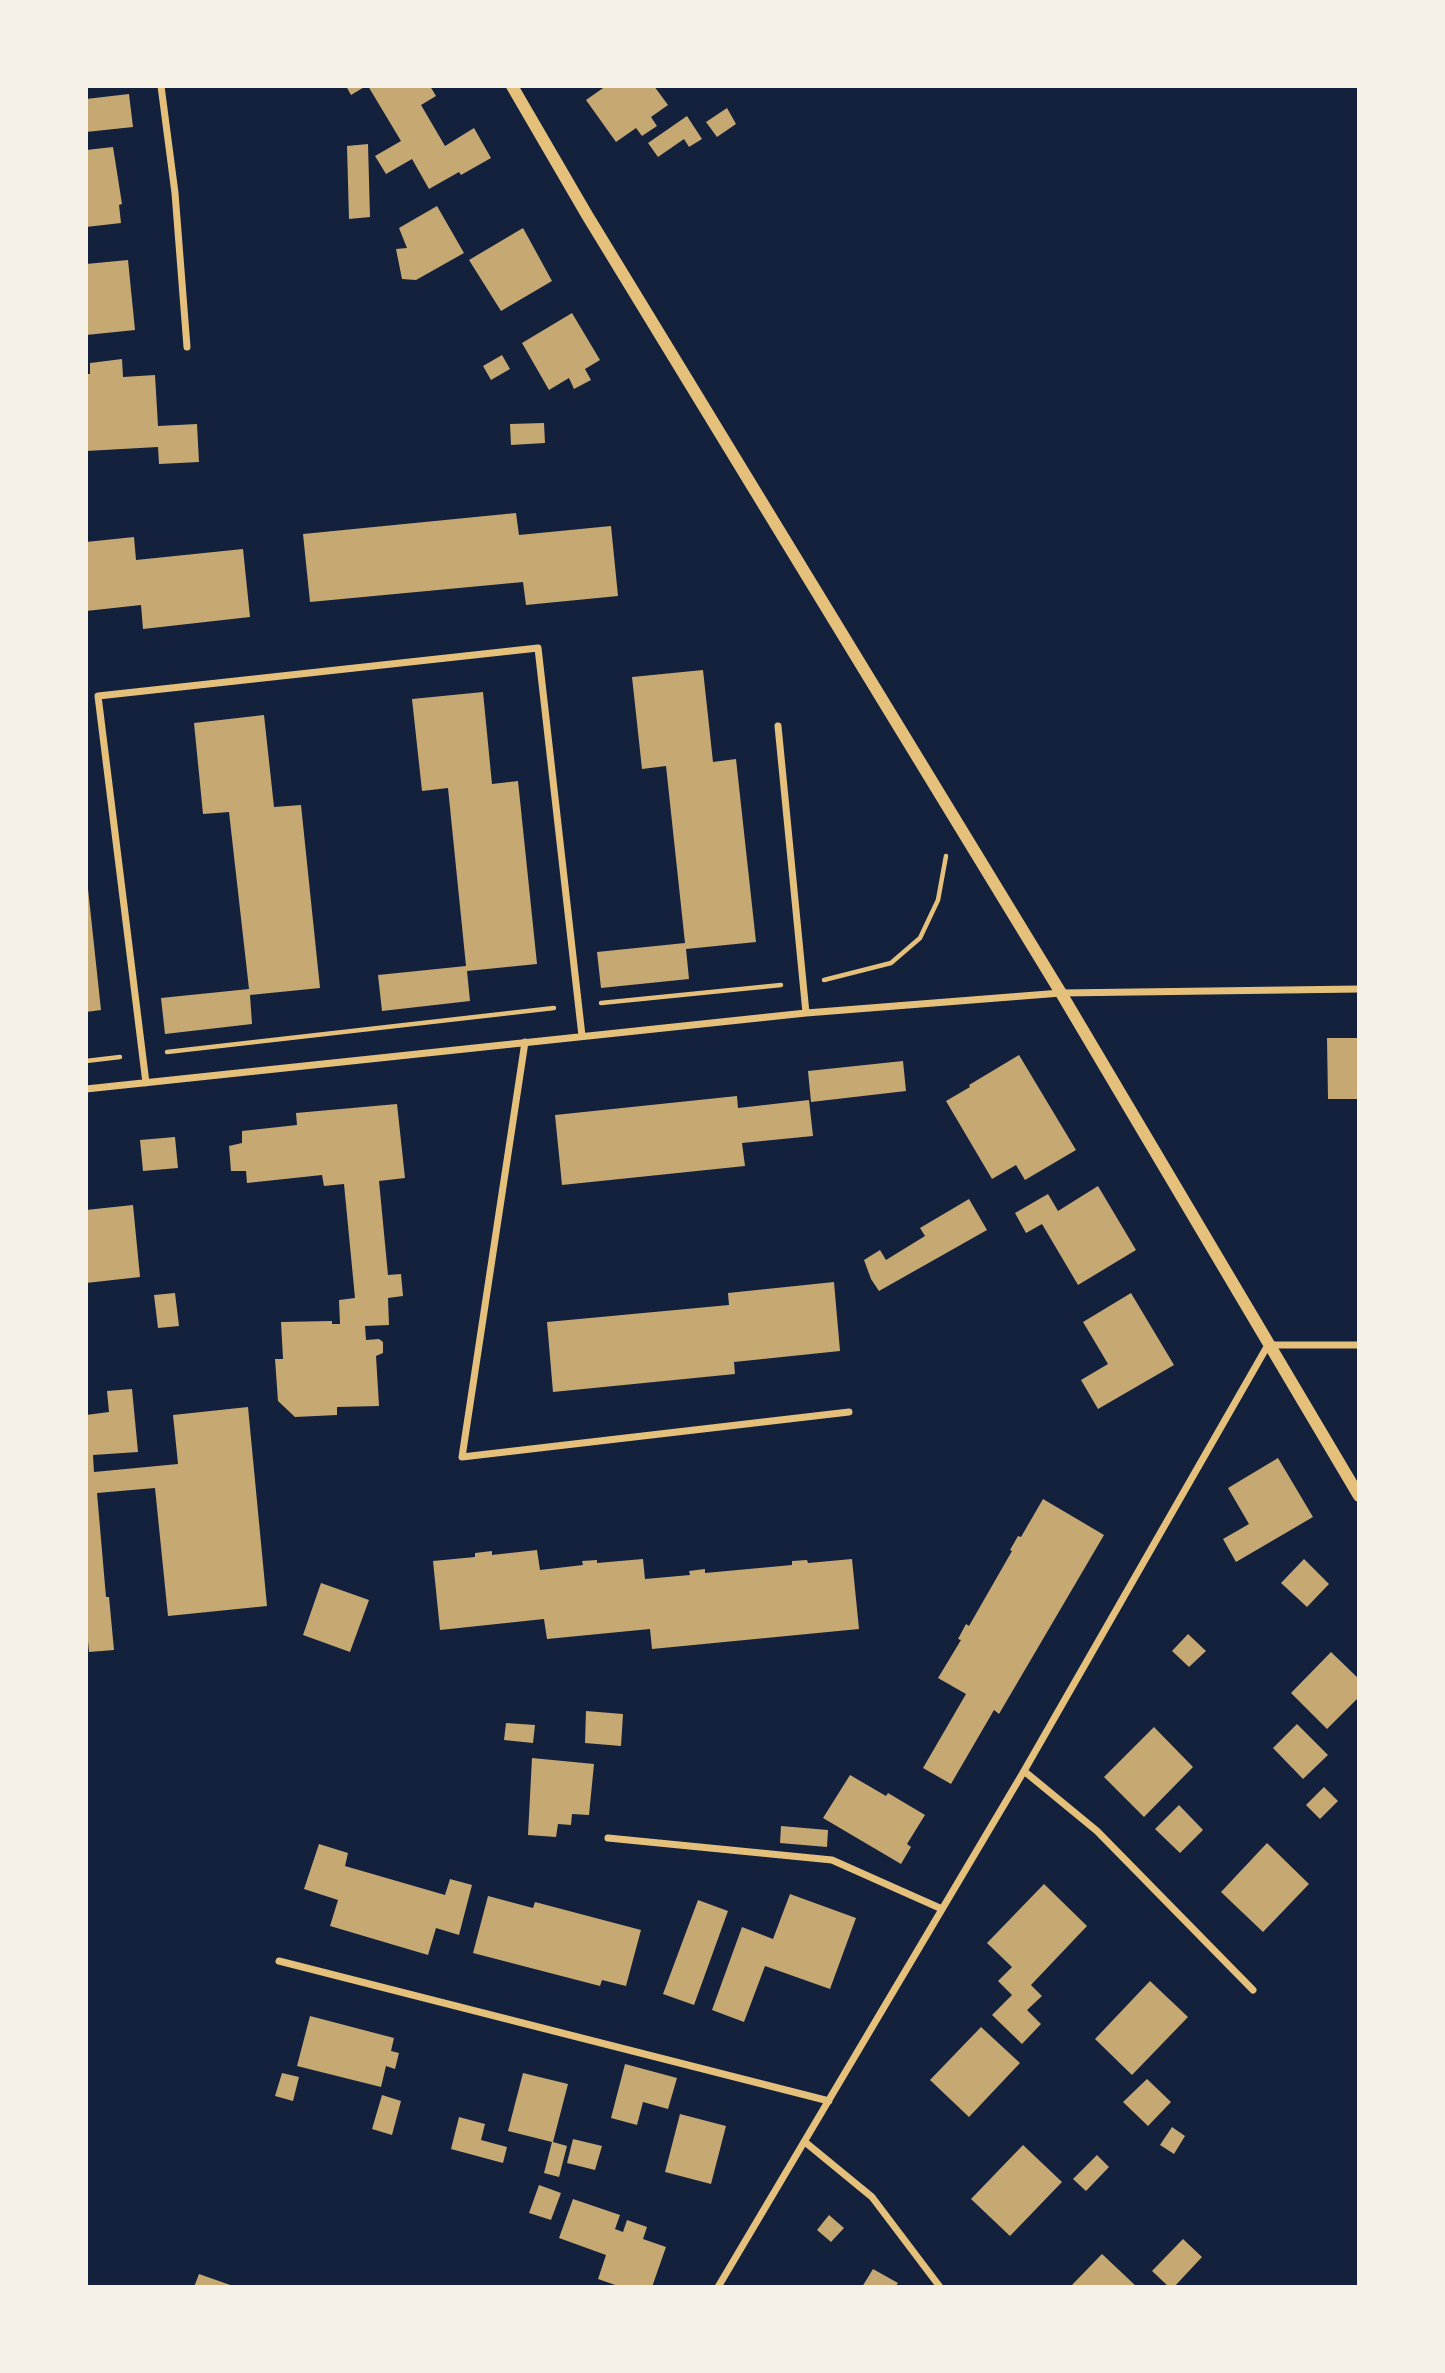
<!DOCTYPE html>
<style>
body{margin:0}
#map{position:relative;width:1445px;height:2373px;overflow:hidden;background:#14213d;font-family:"PT Sans",sans-serif}
canvas{display:block}
.frame{position:absolute;inset:0;border:88px solid #f6f1e7;pointer-events:none}
</style>
<div id="map">
<canvas width="1445" height="2373"></canvas>
<div class="frame"></div>
</div>
<script>
const ctx = document.querySelector('canvas').getContext('2d');
ctx.lineJoin = 'round';
function fill(path, color) { ctx.fillStyle = color; ctx.fill(path, 'evenodd'); }
const shape = rows => new Path2D(rows.map(r => 'M' + r).join(''));
function strokePath(path, color, width, dash) { ctx.strokeStyle = color; ctx.lineWidth = width; ctx.lineCap = dash ? 'butt' : 'round'; ctx.setLineDash(dash || []); ctx.stroke(path); }
fill(shape([
 [346,86,366,86,351,95],
 [368,86,430,86,436,96,421,105,445,146,474,128,491,158,461,175,459,172,429,189,412,159,386,174,375,156,401,141],
 [606,86,654,86,668,105,651,117,657,126,642,136,636,128,616,142,586,100],
 [129,94,133,127,86,132,86,99],
 [727,108,736,124,717,137,706,122],
 [687,116,702,139,689,147,684,139,658,157,648,143],
 [368,144,370,217,349,219,347,146],
 [113,147,122,204,119,205,121,223,86,227,86,150],
 [437,206,464,253,416,280,402,279,396,249,407,248,399,228],
 [523,228,552,281,501,311,469,260],
 [128,260,135,330,86,335,86,264],
 [572,313,600,360,585,369,591,380,574,389,569,378,549,390,522,343],
 [502,355,510,369,491,380,483,366],
 [122,359,123,377,155,375,158,426,197,424,199,462,159,464,158,447,86,451,86,374,90,374,90,363],
 [544,423,545,443,511,445,510,424],
 [516,513,519,535,611,526,618,596,526,605,523,582,310,602,303,534],
 [134,537,136,560,243,549,250,617,143,629,141,605,86,611,86,542],
 [703,670,713,762,736,759,756,942,686,949,689,979,601,988,597,952,685,943,666,766,642,769,632,677],
 [483,692,492,784,518,781,537,964,467,971,470,1001,382,1011,378,975,466,966,448,788,422,791,412,699],
 [264,715,274,807,301,805,320,988,250,995,252,1024,165,1034,161,998,249,989,229,812,203,814,194,723],
 [86,889,88,889,101,1010,86,1012],
 [1327,1038,1359,1038,1359,1099,1328,1099],
 [1019,1055,1076,1150,1025,1180,1016,1165,992,1179,946,1101,970,1087,969,1085],
 [903,1061,906,1091,811,1102,808,1071],
 [737,1096,738,1108,809,1100,813,1136,742,1143,745,1166,562,1185,555,1115],
 [397,1104,405,1178,379,1181,388,1275,401,1274,403,1296,388,1298,389,1325,365,1326,366,1340,379,1339,383,1342,383,1353,376,1356,379,1406,337,1407,337,1415,295,1417,278,1401,275,1359,283,1359,281,1322,332,1321,332,1324,340,1324,339,1300,355,1298,344,1184,324,1186,322,1175,247,1183,246,1171,231,1171,229,1146,242,1143,242,1131,297,1125,296,1113],
 [175,1137,178,1168,143,1171,140,1140],
 [1098,1186,1136,1250,1078,1285,1042,1224,1026,1233,1015,1213,1048,1194,1058,1211],
 [969,1199,987,1230,879,1291,871,1279,864,1260,880,1250,886,1260,925,1236,920,1228],
 [133,1205,140,1277,86,1283,86,1210],
 [834,1282,840,1351,734,1362,735,1374,553,1392,547,1322,729,1305,728,1293],
 [175,1293,179,1326,158,1328,154,1295],
 [1131,1293,1174,1365,1098,1409,1081,1380,1108,1364,1083,1322],
 [132,1389,138,1452,93,1455,94,1472,178,1464,173,1415,248,1407,267,1606,168,1616,155,1488,97,1493,106,1597,109,1597,114,1650,89,1652,88,1641,86,1641,86,1415,109,1412,107,1391],
 [1278,1458,1313,1517,1236,1562,1223,1539,1249,1524,1228,1488],
 [1043,1499,1104,1535,999,1714,994,1710,951,1784,923,1768,966,1694,938,1678,961,1640,958,1639,966,1624,969,1626,1012,1551,1010,1550,1018,1536,1021,1537],
 [537,1550,540,1570,583,1565,582,1561,597,1560,597,1563,643,1559,645,1579,690,1575,689,1571,705,1569,705,1573,792,1565,792,1561,807,1560,808,1563,852,1559,859,1629,652,1649,650,1629,547,1639,544,1619,440,1630,433,1561,475,1557,475,1553,492,1551,492,1555],
 [1304,1559,1329,1584,1307,1607,1281,1583],
 [321,1583,369,1600,350,1652,303,1635],
 [1188,1634,1206,1651,1189,1667,1172,1651],
 [1331,1652,1359,1679,1359,1697,1327,1729,1291,1693],
 [586,1711,623,1714,621,1746,585,1743],
 [506,1723,535,1725,533,1743,504,1740],
 [1297,1724,1328,1755,1303,1779,1273,1748],
 [1154,1727,1193,1767,1144,1817,1104,1777],
 [532,1758,594,1764,589,1815,572,1814,571,1825,558,1824,556,1837,528,1835],
 [850,1775,886,1796,888,1793,925,1815,907,1844,911,1847,901,1864,823,1818],
 [1324,1787,1338,1801,1320,1819,1306,1805],
 [1179,1805,1203,1830,1180,1853,1155,1829],
 [781,1826,828,1830,827,1847,780,1843],
 [1267,1843,1309,1884,1263,1932,1221,1892],
 [319,1844,348,1853,345,1866,445,1895,450,1879,472,1885,459,1935,436,1928,428,1955,330,1926,338,1900,304,1889],
 [1044,1884,1087,1926,1031,1985,1042,1996,1027,2010,1041,2024,1022,2044,992,2015,1012,1995,998,1981,1012,1967,987,1943],
 [790,1894,856,1918,830,1989,765,1966,744,2022,712,2010,742,1927,773,1939],
 [488,1896,533,1908,535,1902,641,1930,626,1986,602,1980,600,1986,473,1953],
 [698,1900,728,1911,694,2005,663,1994],
 [1150,1981,1188,2017,1132,2075,1095,2039],
 [310,2016,394,2038,391,2051,399,2053,395,2069,386,2066,381,2087,297,2066],
 [981,2027,1020,2063,969,2117,930,2080],
 [625,2064,677,2078,668,2109,643,2102,637,2125,611,2118],
 [282,2073,299,2077,293,2101,275,2096],
 [523,2073,568,2084,553,2142,567,2146,559,2177,544,2173,552,2142,508,2131],
 [1147,2079,1171,2102,1148,2126,1123,2102],
 [382,2095,401,2101,392,2135,372,2129],
 [680,2114,726,2126,711,2184,665,2172],
 [459,2117,485,2124,481,2140,507,2147,503,2163,451,2149],
 [1172,2127,1185,2136,1174,2154,1160,2145],
 [573,2139,602,2146,595,2170,567,2163],
 [1023,2145,1062,2182,1010,2236,971,2199],
 [1097,2155,1109,2167,1086,2191,1073,2179],
 [539,2185,561,2193,551,2220,529,2213],
 [573,2199,620,2215,615,2229,623,2232,627,2220,647,2227,643,2239,666,2247,652,2287,621,2287,598,2279,606,2255,559,2238],
 [829,2215,844,2228,831,2242,817,2230],
 [1183,2239,1202,2257,1174,2287,1169,2287,1152,2271],
 [1102,2254,1137,2287,1070,2287],
 [873,2269,898,2283,895,2287,862,2287],
 [199,2274,236,2287,194,2287]
]), '#c6a872');
strokePath(shape([
 [824,980,891,963,920,938,938,900,946,856],
 [601,1003,781,985],
 [167,1052,554,1008],
 [86,1061,120,1057]
]), '#e5c07b', 4.5);
strokePath(shape([
 [161,86,175,193,187,347],
 [778,726,806,1013],
 [525,1042,462,1457,849,1412],
 [146,1083,98,696,538,648,582,1036],
 [86,1089,806,1013,1061,993,1359,989],
 [1024,1771,1097,1831,1253,1990],
 [608,1838,832,1860,942,1909],
 [279,1961,829,2101],
 [805,2142,872,2197,940,2287],
 [718,2287,1024,1771,1268,1345,1359,1345]
]), '#e5c07b', 7);
strokePath(shape([
 [512,86,587,215,1061,993,1359,1496]
]), '#e5c07b', 12);
</script>
